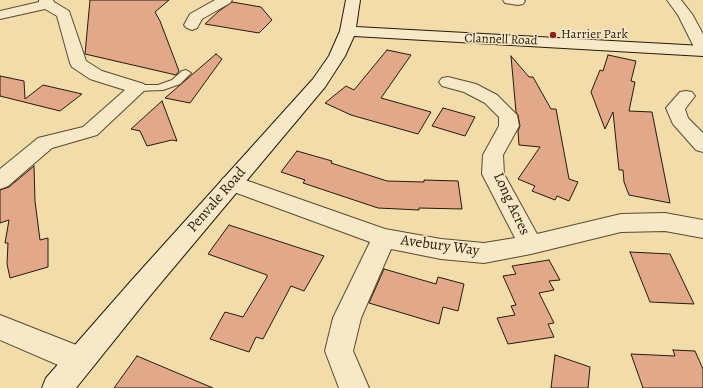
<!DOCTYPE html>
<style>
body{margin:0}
canvas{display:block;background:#f2dcaa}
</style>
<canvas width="703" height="388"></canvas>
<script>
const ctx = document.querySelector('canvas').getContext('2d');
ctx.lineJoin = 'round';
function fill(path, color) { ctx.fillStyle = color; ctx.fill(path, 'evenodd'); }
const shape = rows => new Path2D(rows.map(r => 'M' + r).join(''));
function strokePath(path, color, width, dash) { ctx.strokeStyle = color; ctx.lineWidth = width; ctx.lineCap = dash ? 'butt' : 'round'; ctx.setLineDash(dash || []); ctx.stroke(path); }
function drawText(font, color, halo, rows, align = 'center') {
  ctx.font = font + ' Alegreya,serif'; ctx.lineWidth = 3; ctx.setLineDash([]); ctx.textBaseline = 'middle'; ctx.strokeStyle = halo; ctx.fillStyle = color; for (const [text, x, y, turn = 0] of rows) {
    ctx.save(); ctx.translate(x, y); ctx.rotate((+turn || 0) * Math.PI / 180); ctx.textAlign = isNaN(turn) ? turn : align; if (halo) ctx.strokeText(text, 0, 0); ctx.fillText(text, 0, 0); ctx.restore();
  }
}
const building = shape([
 [90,0,169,0,155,12,160,21,179,71,176,75,85,54,90,0],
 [232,2,261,7,272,20,259,33,205,24,219,11,232,2],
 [387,50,411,55,381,98,431,112,418,134,351,115,325,103,346,86,354,90,387,50],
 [216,54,222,59,190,103,165,98,216,54],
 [608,55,636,61,631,81,635,82,629,111,652,112,670,203,629,195,624,182,623,170,619,170,613,112,605,129,591,92,600,70,603,71,608,55],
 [511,56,529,77,533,77,551,109,556,109,569,179,578,182,569,201,557,196,555,200,532,191,535,186,518,179,540,147,519,145,518,131,520,126,518,115,516,112,511,56],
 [0,76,24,81,25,99,43,85,82,94,60,111,0,96,0,76],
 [162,101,177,141,172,140,147,146,140,131,131,129,162,101],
 [443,108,475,117,465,136,432,126,443,108],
 [297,151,332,161,331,163,387,181,424,182,424,180,458,181,462,209,419,208,419,210,378,208,303,183,305,180,281,172,297,151],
 [34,166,35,201,40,240,48,238,48,267,10,278,7,264,8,243,5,243,9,220,0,223,0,190,9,187,34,166],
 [229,225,324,256,304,291,291,286,263,339,256,337,249,352,210,339,225,312,243,317,267,277,267,275,208,254,229,225],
 [630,252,670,254,694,304,650,302,630,252],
 [549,260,560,280,549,281,554,290,539,293,554,323,548,324,554,337,508,344,497,318,515,315,511,306,516,305,503,276,516,274,512,266,549,260],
 [384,269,436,284,438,277,464,284,458,311,443,307,439,324,369,303,384,269],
 [673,350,695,351,703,369,703,388,643,388,631,354,675,356,673,350],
 [555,355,590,367,588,388,551,388,555,355],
 [137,356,213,388,114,388,137,356]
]);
fill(building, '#e1a989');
strokePath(building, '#281a09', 1);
const lane = shape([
 [186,70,191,73,180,84,163,90,138,91,132,88,138,85,158,85,172,80,182,71,186,70]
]);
const street = shape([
 [39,0,53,0,54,2,69,11,86,61,102,71,144,84,147,88,97,135,52,148,8,186,0,189,0,169,38,138,83,127,125,90,90,79,72,67,70,63,57,16,45,9,0,19,0,11,39,2,39,0],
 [215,0,232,0,230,3,202,19,197,28,192,30,187,28,184,25,190,14,215,0],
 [503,0,524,0,525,1,523,4,518,5,505,3,503,0],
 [667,0,681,0,692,14,703,34,703,54,697,52,695,49,678,15,667,0],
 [448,77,476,84,497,95,517,115,519,126,503,155,504,174,537,234,621,214,665,213,703,220,703,238,665,231,621,232,531,254,484,263,441,259,391,249,361,318,353,351,369,388,339,388,325,351,333,318,370,242,223,188,220,183,223,178,231,175,385,229,441,239,484,243,515,238,482,174,483,155,499,126,499,117,485,103,464,92,442,86,439,82,442,78,448,77],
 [686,91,692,92,695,96,685,109,688,118,703,133,703,152,696,150,673,124,666,108,680,92,686,91],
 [0,315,89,350,93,360,89,370,79,374,0,340,0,315]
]);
const secondary = shape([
 [346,0,360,0,356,27,703,46,703,56,354,36,345,56,325,87,149,297,76,388,42,388,46,378,131,281,313,79,329,56,340,31,346,0]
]);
strokePath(lane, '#5a4a31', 2);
strokePath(street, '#5a4a31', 2);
strokePath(secondary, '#281a09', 2);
fill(lane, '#f7e8c8');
fill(street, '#f7e8c8');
fill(secondary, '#f7e8c8');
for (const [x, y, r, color] of [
 [553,35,4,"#8f2418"]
]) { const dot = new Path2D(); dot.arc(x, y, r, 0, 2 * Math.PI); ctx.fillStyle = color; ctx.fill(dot); strokePath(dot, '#f7e8c8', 1.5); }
drawText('13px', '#281a09', '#f7e8c8', [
 ["Harrier Park",561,35]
], 'left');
drawText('13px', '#281a09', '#f7e8c8', [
 ["Clannell Road",501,40,2]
]);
drawText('15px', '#281a09', '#f7e8c8', [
 ["Penvale Road",217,200,-49],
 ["Long Acres",511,204,65],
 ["Avebury Way",440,246,8]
]);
</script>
